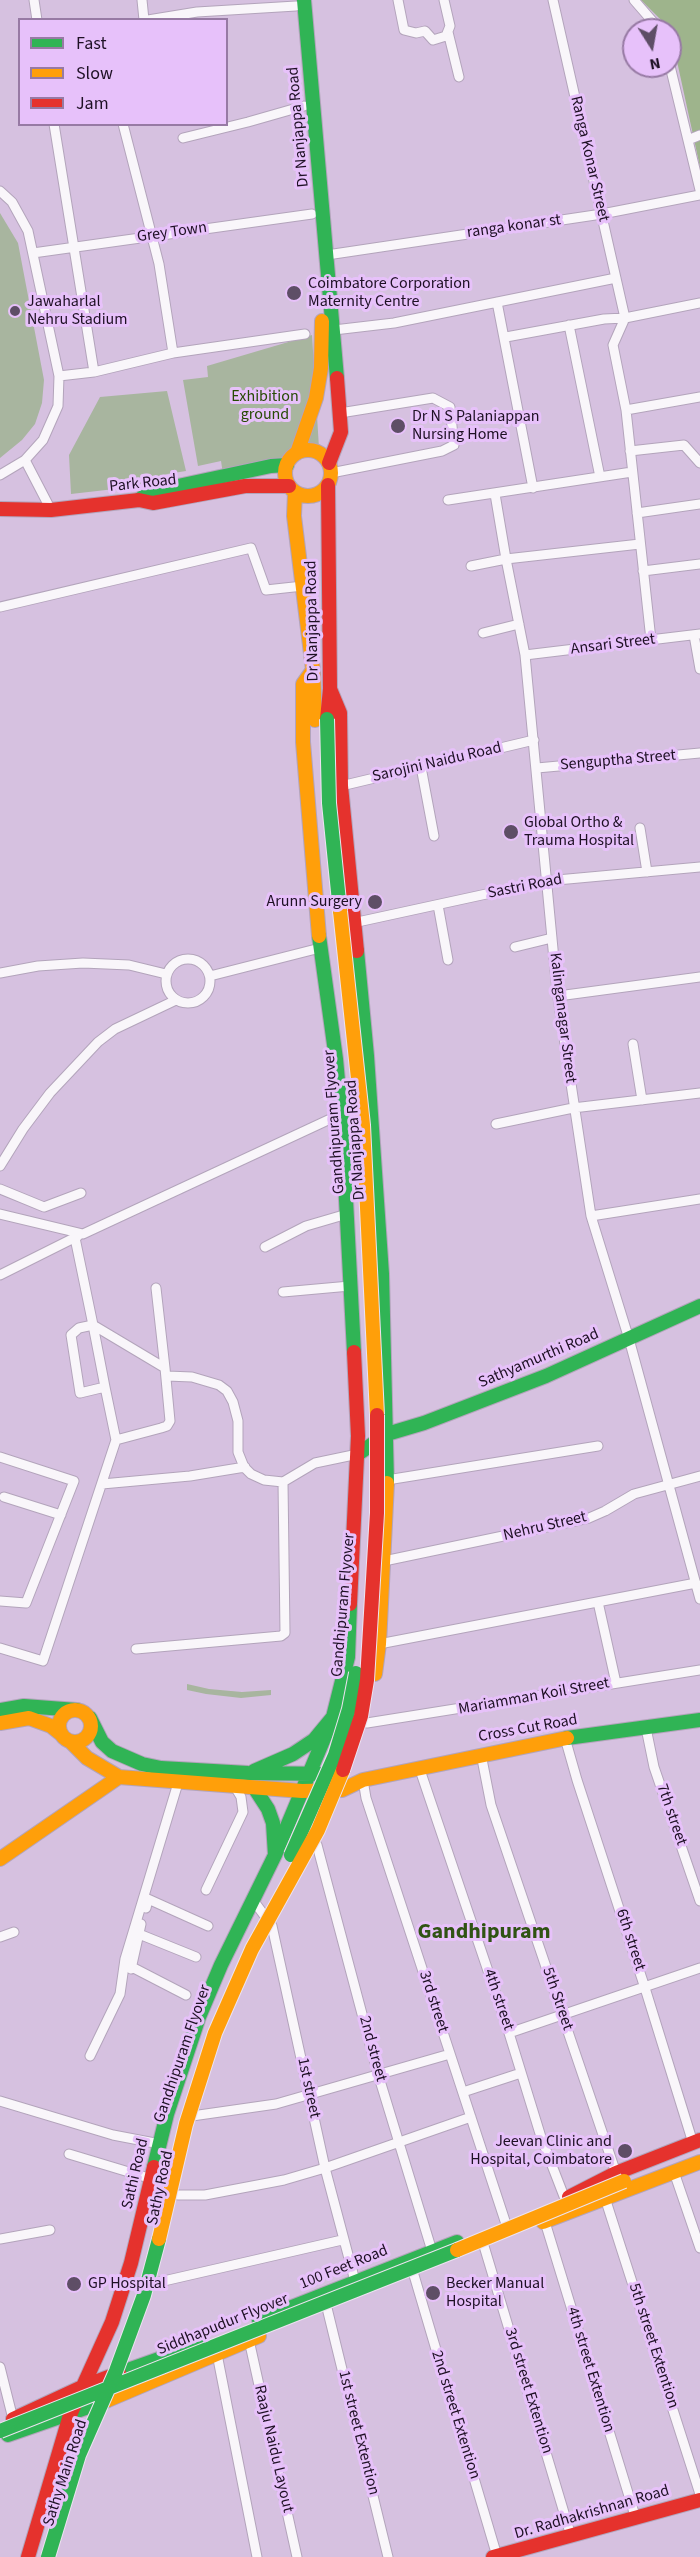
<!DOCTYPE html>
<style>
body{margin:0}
#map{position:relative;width:700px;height:2557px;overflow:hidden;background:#d6c1e0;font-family:"Source Sans 3",sans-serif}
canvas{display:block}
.legend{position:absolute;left:18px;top:18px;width:210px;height:108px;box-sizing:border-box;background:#e7c1fa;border:2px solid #977aa4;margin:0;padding:8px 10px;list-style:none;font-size:18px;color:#1e1024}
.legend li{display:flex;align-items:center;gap:12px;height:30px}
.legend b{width:30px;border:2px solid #977aa4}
.north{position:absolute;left:622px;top:18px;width:60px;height:60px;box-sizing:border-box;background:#e7c1fa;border:2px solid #977aa4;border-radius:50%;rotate:169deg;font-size:16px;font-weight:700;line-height:24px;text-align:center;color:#1e1024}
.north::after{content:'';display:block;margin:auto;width:21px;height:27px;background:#5e4e66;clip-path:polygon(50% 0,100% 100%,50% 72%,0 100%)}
</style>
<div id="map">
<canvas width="700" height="2557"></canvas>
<ul class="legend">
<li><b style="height:8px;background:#30b455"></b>Fast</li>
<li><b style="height:8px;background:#ff9f0a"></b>Slow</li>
<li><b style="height:8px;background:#e5322d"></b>Jam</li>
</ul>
<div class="north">N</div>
</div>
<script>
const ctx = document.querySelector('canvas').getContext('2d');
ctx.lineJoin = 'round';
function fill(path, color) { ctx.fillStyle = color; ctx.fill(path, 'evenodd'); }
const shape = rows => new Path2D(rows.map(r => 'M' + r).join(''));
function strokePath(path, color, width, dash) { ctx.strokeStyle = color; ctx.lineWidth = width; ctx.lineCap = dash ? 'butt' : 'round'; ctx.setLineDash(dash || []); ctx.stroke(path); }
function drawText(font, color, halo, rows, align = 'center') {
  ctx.font = font + ' "Source Sans 3",sans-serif'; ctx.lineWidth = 6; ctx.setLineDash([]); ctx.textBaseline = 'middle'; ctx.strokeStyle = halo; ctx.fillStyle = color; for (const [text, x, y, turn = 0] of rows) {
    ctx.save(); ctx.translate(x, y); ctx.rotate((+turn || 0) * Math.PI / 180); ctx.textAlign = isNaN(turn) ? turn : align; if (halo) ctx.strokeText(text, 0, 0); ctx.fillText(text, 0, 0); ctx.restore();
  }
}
fill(shape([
 [0,213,18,243,44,380,42,403,35,424,22,440,0,458],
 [312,335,319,448,303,457,223,474,221,461,198,466,183,380,208,377,207,366],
 [167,391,186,471,167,474,132,487,71,494,69,455,100,397],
 [187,1684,209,1689,242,1692,271,1690,271,1695,241,1698,206,1694,187,1690]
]), '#a8b59f');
fill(shape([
 [641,0,700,0,700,167,670,29]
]), '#9eb48c');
const street = shape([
 [34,0,37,20],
 [142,0,144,20],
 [398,0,404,30,416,33,425,31,433,40,446,36,450,26,444,0],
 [553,0,625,318],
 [634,0,660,30],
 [148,20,197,12,296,6],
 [448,32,459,77],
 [670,66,700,190],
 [54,124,94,372],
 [123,124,159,264,173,353],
 [183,138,248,122,304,106],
 [688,140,700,135],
 [0,191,12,202,28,231,59,376,58,406,43,440,25,460,0,475],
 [33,253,312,214],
 [327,255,602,214,700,195],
 [497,302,533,488],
 [625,318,613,345,626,410,651,640],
 [569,325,600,477],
 [334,330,394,323,616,278],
 [506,337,604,319,625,318,700,303],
 [59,376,94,372,173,353,305,334],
 [626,410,700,397],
 [630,451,684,445,700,463],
 [25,460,51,510],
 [331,473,442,451,454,445,450,407,433,398,340,413],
 [448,500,632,472],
 [637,513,700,504],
 [640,544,506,559,525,655,557,991,591,1216,629,1339,700,1599],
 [471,566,506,559,495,494],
 [643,571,700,564],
 [0,607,251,548,266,590,303,586],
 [483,633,519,624],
 [694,635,700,669],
 [525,655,700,634],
 [421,767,434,836],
 [537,768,700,753],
 [341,786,534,740],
 [640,828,647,872],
 [438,905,448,960],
 [353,923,546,881,700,867],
 [515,947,552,938],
 '166 981a22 22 0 1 1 44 0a22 22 0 1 1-44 0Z',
 [0,973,38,966,83,963,129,965,166,974],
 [210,976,320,948],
 [558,996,700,977],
 [633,1044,642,1100],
 [496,1124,573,1108,700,1093],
 [0,1166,23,1129,50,1093,98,1042,115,1029,176,1000],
 [0,1189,44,1207,81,1193],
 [0,1214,83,1234,341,1114],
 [591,1216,700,1199],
 [75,1238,93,1325,105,1387,116,1440,161,1428,167,1426,170,1421,165,1368,93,1325,79,1328,71,1335,80,1393,105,1387],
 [265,1247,306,1226,347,1214],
 [0,1275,78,1236],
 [156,1288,165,1368],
 [283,1292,350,1286],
 [167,1376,192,1377,219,1385,227,1391,233,1402,238,1421,238,1452,244,1467,251,1474,264,1480,283,1482],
 [0,1457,74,1481,26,1603,0,1601],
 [387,1480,598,1446],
 [102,1484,190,1476,245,1467],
 [4,1497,61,1515],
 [384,1561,589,1518,605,1511,634,1494,700,1476],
 [598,1602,616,1683],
 [379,1644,696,1583],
 [0,1648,43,1661,116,1440],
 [136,1649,281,1636,285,1633,283,1482,315,1463,358,1454],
 [367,1723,700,1670],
 [646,1728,654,1767,700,1901],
 [565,1738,577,1780,645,1988,693,2143],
 [481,1754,491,1805,616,2173],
 [419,1767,509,2033,541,2137,565,2199],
 [363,1780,366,1798,506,2224],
 [317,1845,378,2074,432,2251],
 [206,1890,243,1812,241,1797,235,1787],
 [253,1900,272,1926,325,2168,355,2281],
 [146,1908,148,1899,208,1926],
 [139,1934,196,1957],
 [0,1937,14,1932],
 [126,1964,186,1995],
 [131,1969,141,1924],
 [509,2033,700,1968],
 [90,2056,120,1994,125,1959,178,1783],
 [463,2092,521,2073],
 [0,2101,113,2135,160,2144],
 [192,2116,276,2104,450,2054],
 [69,2154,152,2179],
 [674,2172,700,2248],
 [178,2195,205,2195,284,2180,325,2168,471,2117],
 [605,2198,700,2494],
 [545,2222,636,2519],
 [0,2239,50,2230],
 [484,2246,571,2536],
 [411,2265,497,2556],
 [155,2283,342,2240],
 [327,2308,388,2557],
 [249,2340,297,2557],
 [217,2354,257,2557],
 [0,2367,14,2423]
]);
const fast = shape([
 [304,0,337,378],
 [139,500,150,492,271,466,287,465],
 [319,936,336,1059,342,1124,354,1352],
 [357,951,367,1056,382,1274,387,1483],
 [358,1454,387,1434,424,1423,546,1376,700,1306],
 [0,1710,24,1706,77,1710],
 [90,1718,102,1742,112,1751,142,1764,161,1768,248,1773,336,1774],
 [567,1738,700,1720],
 [254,1771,293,1754,314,1740,333,1717],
 [255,1789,268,1809,273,1823,275,1855],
 [154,2167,167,2114,199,2017,221,1965,275,1855,333,1717,348,1657,350,1604],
 [259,2320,457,2242],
 [122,2372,201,2344],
 [8,2435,106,2401]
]);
const slow = shape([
 '285 473a23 23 0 1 1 46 0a23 23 0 1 1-46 0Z',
 [297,453,316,398,321,368,322,321],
 [295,492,294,516,313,670,315,720],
 [313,670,303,684,303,742,319,936],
 [375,1674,379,1644,387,1483],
 '59 1726a16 16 0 1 1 32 0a16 16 0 1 1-32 0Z',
 [0,1723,29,1718,51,1726,61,1734],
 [71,1742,87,1758,119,1777,302,1791,342,1790,363,1780,567,1738],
 [0,1859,119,1777],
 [543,2222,700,2162],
 [108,2400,259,2336]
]);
const jam = shape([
 [329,463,341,432,337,378],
 [0,509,51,510,139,500,153,503,245,486,289,486],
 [330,689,340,713,341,786,357,951],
 [327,719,330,689,328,485],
 [350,1604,358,1436,354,1352],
 [569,2197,616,2173,700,2140],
 [13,2419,84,2386,119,2373],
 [28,2557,70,2415,112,2322,131,2263,154,2167],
 [493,2557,700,2500]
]);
strokePath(street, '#b3a4bb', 11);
strokePath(fast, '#b3a4bb', 16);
strokePath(slow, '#b3a4bb', 16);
strokePath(jam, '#b3a4bb', 16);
strokePath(street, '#f9f6fa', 9);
strokePath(fast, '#30b455', 14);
strokePath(slow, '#ff9f0a', 14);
strokePath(jam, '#e5322d', 14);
const fastBridge = shape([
 [327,719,329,803,340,911],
 [291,1855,335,1755,349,1709,356,1673],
 [0,2431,457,2250],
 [48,2557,79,2455,116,2371,144,2295,159,2239]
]);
const slowBridge = shape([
 [340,911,363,1125,377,1415],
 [159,2239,186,2124,215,2033,252,1949,318,1830,343,1770],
 [457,2250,624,2181]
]);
const jamBridge = shape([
 [343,1770,361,1716,367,1680,377,1513,377,1415]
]);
strokePath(fastBridge, '#ede3f1', 16, []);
strokePath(slowBridge, '#ede3f1', 16, []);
strokePath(jamBridge, '#ede3f1', 16, []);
strokePath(fastBridge, '#30b455', 14);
strokePath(slowBridge, '#ff9f0a', 14);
strokePath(jamBridge, '#e5322d', 14);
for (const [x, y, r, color] of [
 [294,293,8,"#5e4e66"],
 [15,311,6,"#5e4e66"],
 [398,426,8,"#5e4e66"],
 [511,832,8,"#5e4e66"],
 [375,902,8,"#5e4e66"],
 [625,2151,8,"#5e4e66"],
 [74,2284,8,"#5e4e66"],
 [433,2293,8,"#5e4e66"]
]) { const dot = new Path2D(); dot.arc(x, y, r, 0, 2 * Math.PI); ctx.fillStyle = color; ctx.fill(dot); strokePath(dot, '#e7c1fa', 2); }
drawText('16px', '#1e1024', '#e7c1fa', [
 ["Dr Nanjappa Road",299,127,-95],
 ["Ranga Konar Street",589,159,77],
 ["ranga konar st",514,227,-8],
 ["Grey Town",172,233,-8],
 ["Park Road",143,484,-6],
 ["Dr Nanjappa Road",313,621,-91],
 ["Ansari Street",613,645,-7],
 ["Senguptha Street",618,761,-5],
 ["Sarojini Naidu Road",437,763,-13],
 ["Sastri Road",525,887,-11],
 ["Kalinganagar Street",562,1018,83],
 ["Gandhipuram Flyover",335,1122,-94],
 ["Dr Nanjappa Road",356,1140,-94],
 ["Sathyamurthi Road",539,1359,-23],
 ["Nehru Street",545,1527,-13],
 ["Gandhipuram Flyover",344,1605,-85],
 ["Mariamman Koil Street",534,1697,-10],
 ["Cross Cut Road",528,1729,-10],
 ["7th street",671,1815,71],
 ["6th street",630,1940,72],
 ["5th Street",557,1999,71],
 ["4th street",498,2000,71],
 ["3rd street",433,2002,72],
 ["2nd street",372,2049,75],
 ["Gandhipuram Flyover",183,2054,-71],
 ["1st street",308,2088,78],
 ["Sathi Road",136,2174,-77],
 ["Sathy Road",161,2188,-78],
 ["100 Feet Road",344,2268,-22],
 ["Siddhapudur Flyover",223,2325,-22],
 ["5th street Extention",653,2346,72],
 ["4th street Extention",590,2370,73],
 ["3rd street Extention",528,2391,73],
 ["2nd street Extention",455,2415,73],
 ["1st street Extention",358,2433,76],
 ["Raaju Naidu Layout",273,2449,77],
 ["Sathy Main Road",66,2473,-72],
 ["Dr. Radhakrishnan Road",592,2513,-16]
]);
drawText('16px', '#1e1024', '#e7c1fa', [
 ["Coimbatore Corporation",308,284],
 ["Maternity Centre",308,302],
 ["Jawaharlal",27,302],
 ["Nehru Stadium",27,320],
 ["Dr N S Palaniappan",412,417],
 ["Nursing Home",412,435],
 ["Global Ortho &",524,823],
 ["Trauma Hospital",524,841],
 ["Arunn Surgery",362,902,"right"],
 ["Jeevan Clinic and",612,2142,"right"],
 ["Hospital, Coimbatore",612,2160,"right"],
 ["GP Hospital",88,2284],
 ["Becker Manual",446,2284],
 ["Hospital",446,2302]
], 'left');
drawText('16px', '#274b04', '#e7c1fa', [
 ["Exhibition",265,397],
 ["ground",265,415]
]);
drawText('bold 22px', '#305314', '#e7c1fa', [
 ["Gandhipuram",484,1933]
]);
</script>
